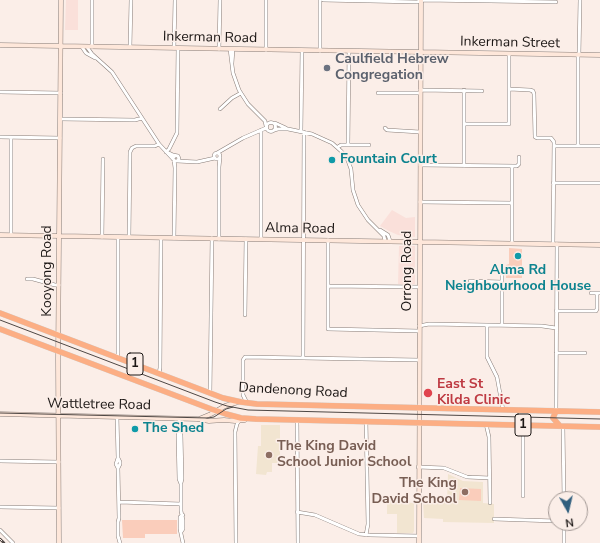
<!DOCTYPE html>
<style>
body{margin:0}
#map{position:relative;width:600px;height:543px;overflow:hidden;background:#fbeee8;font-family:"Nunito Sans",sans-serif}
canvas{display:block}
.north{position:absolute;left:548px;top:491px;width:40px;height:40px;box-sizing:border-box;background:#fbeee8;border:1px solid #a29894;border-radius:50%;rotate:172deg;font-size:11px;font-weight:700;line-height:16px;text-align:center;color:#1c1715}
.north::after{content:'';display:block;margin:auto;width:14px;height:18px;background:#305f7e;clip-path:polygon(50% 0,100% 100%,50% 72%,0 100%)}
</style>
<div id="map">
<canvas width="600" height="543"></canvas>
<div class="north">N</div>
</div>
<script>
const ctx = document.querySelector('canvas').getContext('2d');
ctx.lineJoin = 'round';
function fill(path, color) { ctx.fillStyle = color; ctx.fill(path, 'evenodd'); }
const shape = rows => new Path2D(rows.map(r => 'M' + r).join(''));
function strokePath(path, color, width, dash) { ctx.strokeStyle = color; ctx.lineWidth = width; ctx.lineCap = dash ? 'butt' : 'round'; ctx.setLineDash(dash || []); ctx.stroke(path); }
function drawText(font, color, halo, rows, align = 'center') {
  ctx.font = font + ' "Nunito Sans",sans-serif'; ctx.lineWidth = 3; ctx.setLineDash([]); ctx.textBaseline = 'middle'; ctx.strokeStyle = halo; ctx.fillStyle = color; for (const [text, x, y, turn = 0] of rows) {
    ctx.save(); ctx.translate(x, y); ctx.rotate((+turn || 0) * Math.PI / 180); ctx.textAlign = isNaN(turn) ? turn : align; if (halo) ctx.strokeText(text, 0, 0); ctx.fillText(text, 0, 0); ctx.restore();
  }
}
fill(shape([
 [66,0,78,0,78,30,65,30],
 [392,210,406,218,415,217,415,237,398,235,389,231,380,226],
 [399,246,415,246,415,284,398,284]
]), '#fae0da');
fill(shape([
 [261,425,280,425,280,463,272,463,272,472,267,472,266,475,256,474,258,446,261,446],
 [448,474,463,481,483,482,483,503,494,504,494,523,443,522,443,519,424,518,423,502,447,502],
 [387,498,391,498,396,502,414,503,414,531,413,533,397,533,397,514,387,514]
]), '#f2e5d1');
fill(shape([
 [509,248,522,249,522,278,506,278,506,265,509,264],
 [460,488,481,489,481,501,459,500],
 [122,520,177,520,177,534,145,534,145,538,123,538]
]), '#facdbb');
const street = shape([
 [323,0,417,2,424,0,556,2],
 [82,47,86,53,95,58],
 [87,47,92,54,112,72,159,144,173,159],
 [92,47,92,0],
 [130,47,131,0],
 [174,48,175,0],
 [219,49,220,0],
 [230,49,233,73,239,90,248,104,265,121,266,126],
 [266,50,266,0],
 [320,51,320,0],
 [578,55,578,146],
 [579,55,580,0],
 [232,63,233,49],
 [509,89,530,90,533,91,534,94,535,137,537,138,551,138,554,142,553,244],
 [420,90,482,91],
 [0,92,61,93],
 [378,93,420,93],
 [220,109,232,98,241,93],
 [61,119,135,120,142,118],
 '266.5 127a4.5 4.5 0 1 1 9 0a4.5 4.5 0 1 1-9 0Z',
 [275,123,286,128],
 [464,124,509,124,509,54],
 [385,128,387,130,420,132],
 [261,130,261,239],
 [274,130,278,129,288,129,312,134,332,143,341,151,347,158,351,169,353,190,358,205,368,220,384,236,385,241],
 [301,131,302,50],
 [0,137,60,138],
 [348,145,349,51],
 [554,146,600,146],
 [338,147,341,145,369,145],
 [166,152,169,149,177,133,178,48],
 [169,153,173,155,178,156,179,159,177,161,175,161,173,159,173,158,175,156],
 [217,153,243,138,266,128],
 '214 156a3 3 0 1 1 6 0a3 3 0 1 1-6 0Z',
 [174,160,175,168,174,238],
 [177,161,197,162,215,158],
 [420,165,515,166,517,166,519,164,519,157],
 [464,166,464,90],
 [553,183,600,183],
 [420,202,512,203],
 [380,230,388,235,390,241],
 [11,235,11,137],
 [102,237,103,159],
 [129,237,130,152,132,148,136,146,155,146,159,144],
 [219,239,219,167,220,157],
 [328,240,328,329,419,331],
 [512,243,512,166],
 [27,279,33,279,55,285,59,285],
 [470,281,502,282],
 [328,286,419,287],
 [591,293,597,293],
 [556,311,596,311,597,309,597,293,600,293],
 [245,315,246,239],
 [487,325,487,357,497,377,503,410],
 [502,325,502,266],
 [419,326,429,324,487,325,542,326,556,328],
 [556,353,585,353],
 [117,357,118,354,118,237],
 [303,358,304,132],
 [159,373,160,368,161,238],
 [210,393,212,238],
 [247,403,243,395,243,360,245,357,419,360],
 [556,411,557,244],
 [117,417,118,458,116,464,118,468,119,518,118,522,118,536,120,543],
 [179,419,180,429,178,435,179,479,181,484,181,511,183,520,183,529,181,532],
 [297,420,298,543],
 [486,424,489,437,490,503],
 [523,425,523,496],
 [563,427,564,499],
 [180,431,181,435,182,479,181,483],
 [118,458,120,462,120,464,118,468],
 [0,461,59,462],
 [418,467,444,468,467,477,490,478],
 [119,502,181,504],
 [0,507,59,508],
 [297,512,315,515,359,534,370,535,419,536],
 [183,515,180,517,180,529,183,543],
 [494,519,556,521],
 [564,523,564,543],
 [0,530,13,543],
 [366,535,368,524,366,421],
 [236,543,235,432,237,424,239,421]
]);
const secondary = shape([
 [0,45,600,55],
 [0,235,600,245],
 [0,414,197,419,209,421,224,420,235,421,245,420],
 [199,419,211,414,225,406,238,402],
 [59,543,58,359,61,0],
 [419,543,421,0]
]);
const highway = shape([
 [0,313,223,398,241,402,257,404,600,412],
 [0,329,211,409,226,414,241,418,256,419,600,427],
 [556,411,553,418,560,426]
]);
strokePath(street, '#887d78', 4);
strokePath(secondary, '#887d78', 5);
strokePath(highway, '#d2d1d0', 6);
strokePath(street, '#fff', 3);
strokePath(secondary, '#fee7da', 4);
strokePath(highway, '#fcae84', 5.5);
strokePath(shape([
 [0,320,215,402,227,406,248,410,600,419],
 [0,413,208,418,214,417,226,409,233,407]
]), '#4e4744', 1);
const rail = shape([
 [0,539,4,543]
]);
strokePath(rail, '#4e4744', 2.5);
strokePath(rail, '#fbeee8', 1, [3]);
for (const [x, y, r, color] of [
 [327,68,4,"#6b7280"],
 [332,160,4,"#0f9aa8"],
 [518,256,4,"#0f9aa8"],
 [428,393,5,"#e0444e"],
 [135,429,4,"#0f9aa8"],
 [269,455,4,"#8d6e63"],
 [465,492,4,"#8d6e63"]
]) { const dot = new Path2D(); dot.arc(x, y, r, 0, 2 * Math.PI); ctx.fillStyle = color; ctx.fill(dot); strokePath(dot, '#fbeee8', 1.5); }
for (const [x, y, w] of [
 [135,364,16],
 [523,425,16]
]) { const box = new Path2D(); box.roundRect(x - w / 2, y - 11, w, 22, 3); ctx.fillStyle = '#fbeee8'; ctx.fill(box); strokePath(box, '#1c1715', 1); }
drawText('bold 13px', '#1c1715', null, [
 ["1",135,364],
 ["1",523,425]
]);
drawText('14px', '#1c1715', '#fbeee8', [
 ["Inkerman Road",210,38,1],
 ["Inkerman Street",510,43,1],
 ["Alma Road",300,229,1],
 ["Kooyong Road",48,271,-90],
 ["Orrong Road",408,271,-90],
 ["Dandenong Road",293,391,3],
 ["Wattletree Road",99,405,1]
]);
drawText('bold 14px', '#5b616d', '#fbeee8', [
 ["Caulfield Hebrew",335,60],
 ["Congregation",335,76]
], 'left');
drawText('bold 14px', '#0d838f', '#fbeee8', [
 ["Fountain Court",340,160],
 ["Alma Rd",518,271,"center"],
 ["Neighbourhood House",518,287,"center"],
 ["The Shed",143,429]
], 'left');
drawText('bold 14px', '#be3a42', '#fbeee8', [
 ["East St",437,385],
 ["Kilda Clinic",437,401]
], 'left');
drawText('bold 14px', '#785e54', '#fbeee8', [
 ["The King David",277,447],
 ["School Junior School",277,463],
 ["The King",457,484,"right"],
 ["David School",457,500,"right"]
], 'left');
</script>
